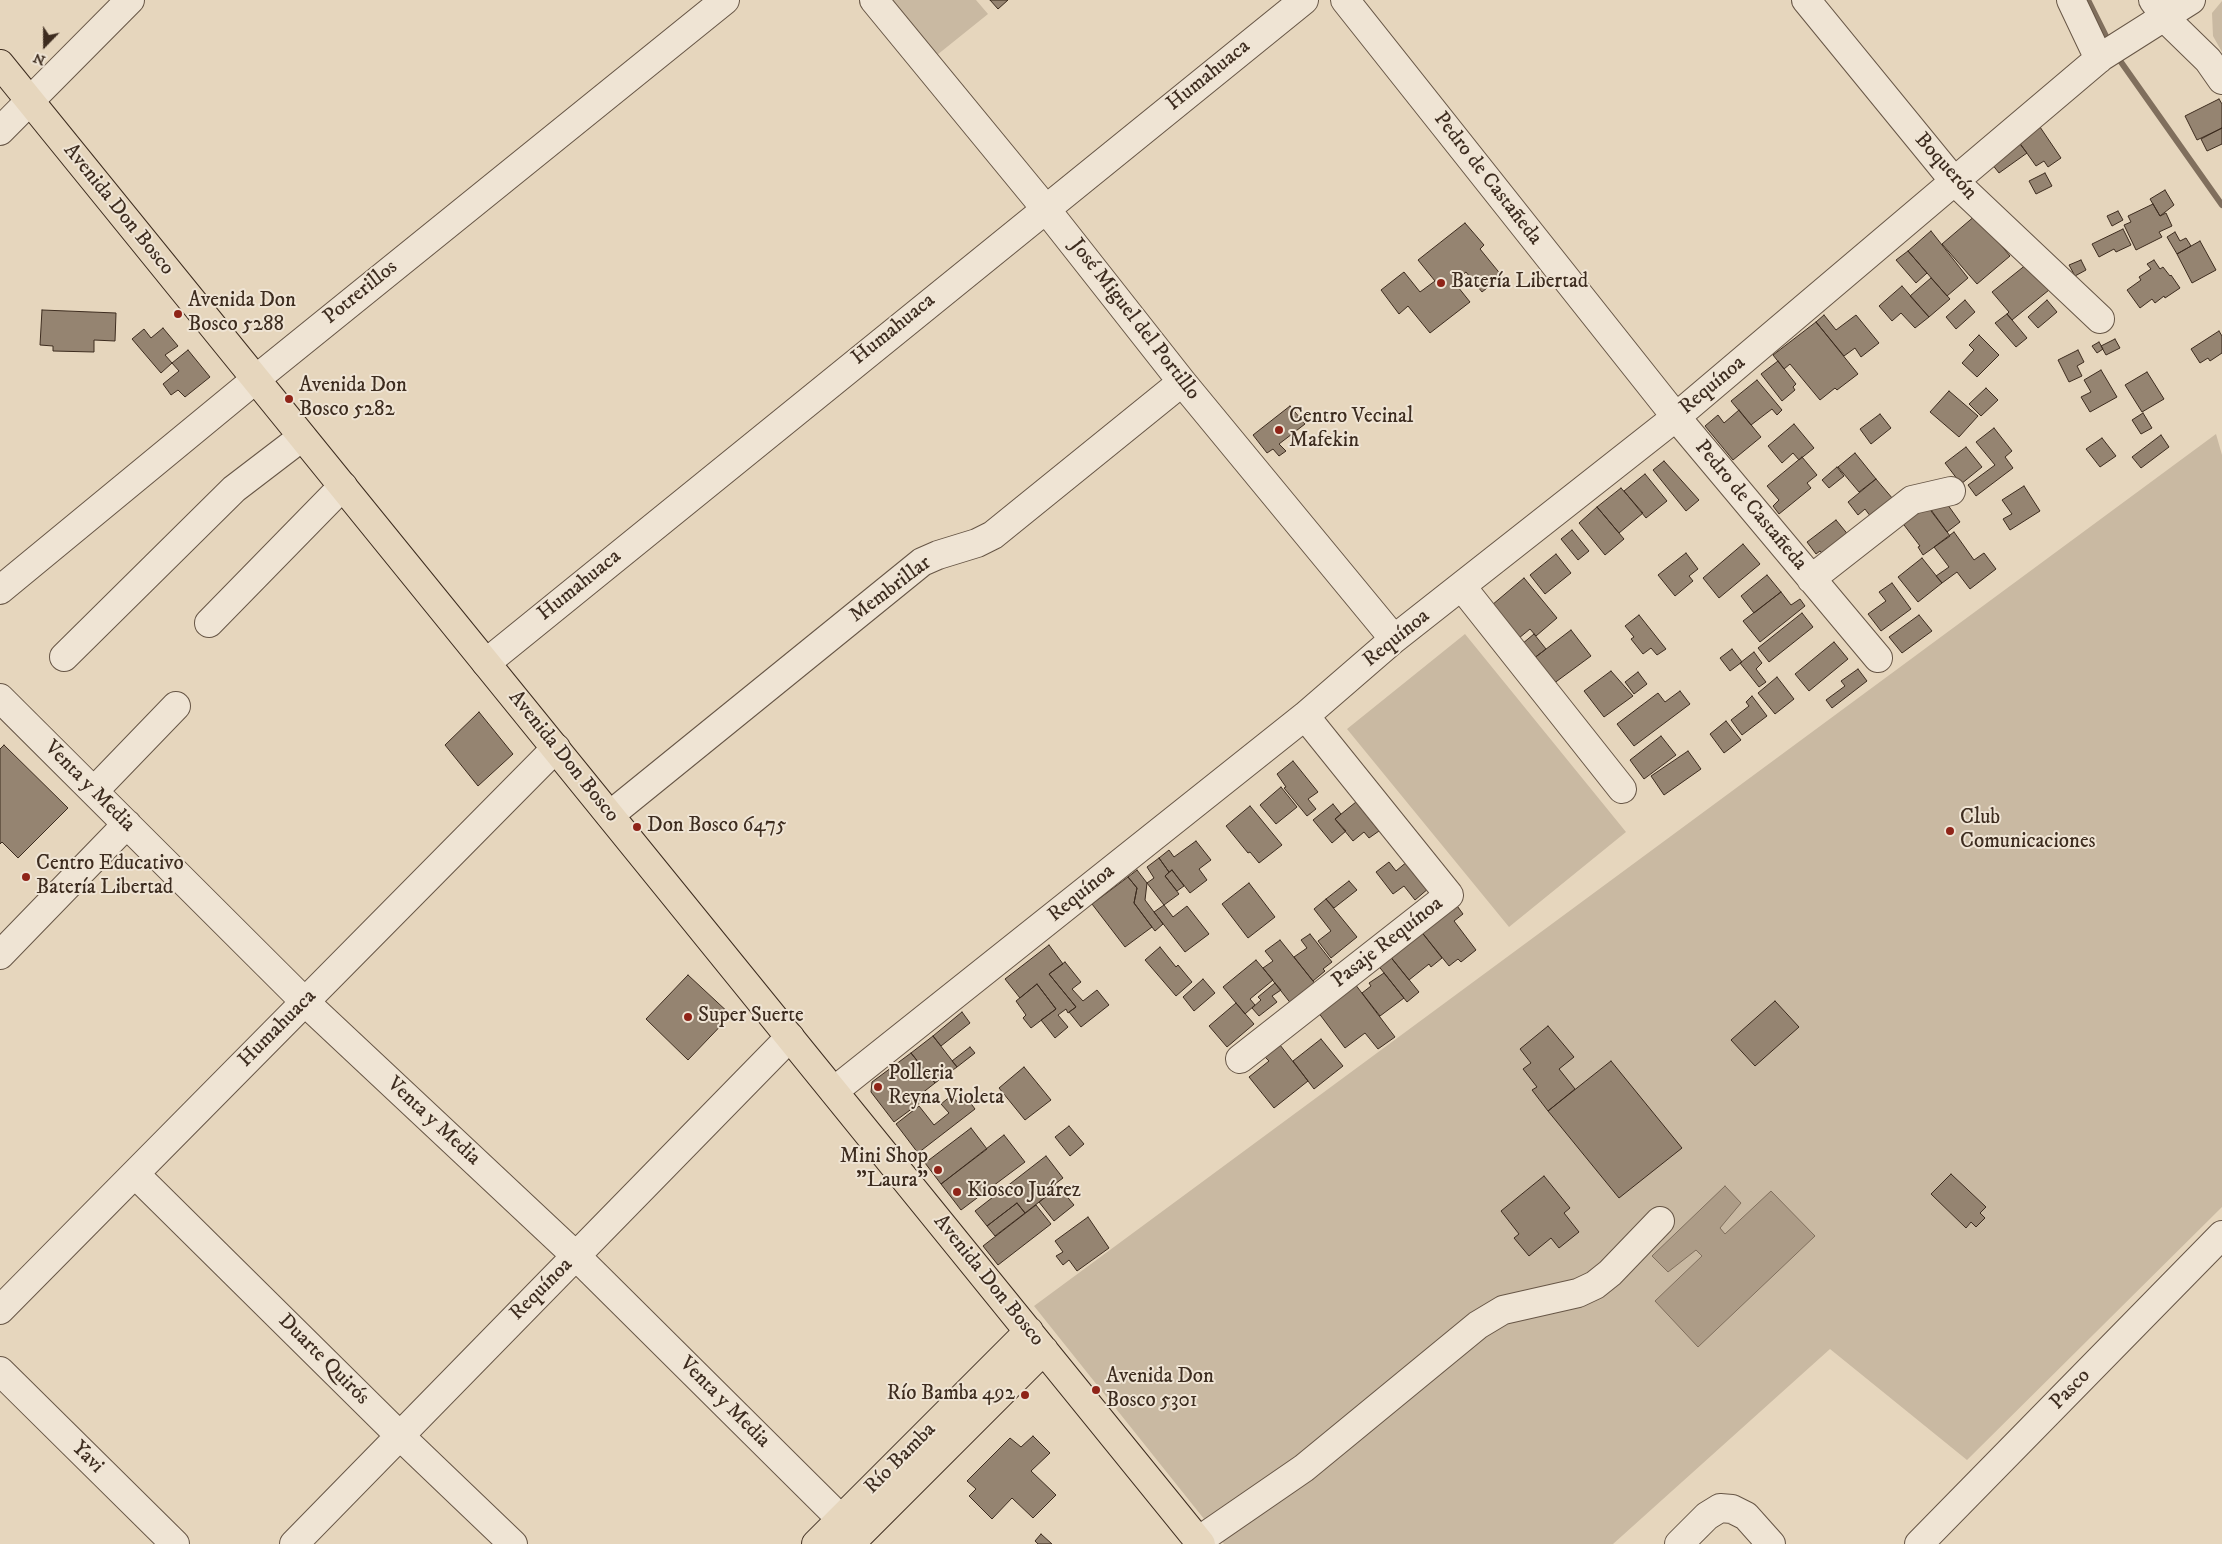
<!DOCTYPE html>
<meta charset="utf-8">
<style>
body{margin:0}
#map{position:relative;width:2222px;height:1544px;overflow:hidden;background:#e6d6bd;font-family:"IM FELL DW Pica",serif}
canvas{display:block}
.north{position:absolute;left:20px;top:20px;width:50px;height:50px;-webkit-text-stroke:4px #efe4d4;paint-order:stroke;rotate:202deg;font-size:14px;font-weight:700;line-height:20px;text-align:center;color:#3d2c1f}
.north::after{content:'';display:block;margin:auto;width:18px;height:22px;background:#3d2c1f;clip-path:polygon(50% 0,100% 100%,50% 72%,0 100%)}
</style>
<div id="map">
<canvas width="2222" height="1544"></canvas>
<div class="north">N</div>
</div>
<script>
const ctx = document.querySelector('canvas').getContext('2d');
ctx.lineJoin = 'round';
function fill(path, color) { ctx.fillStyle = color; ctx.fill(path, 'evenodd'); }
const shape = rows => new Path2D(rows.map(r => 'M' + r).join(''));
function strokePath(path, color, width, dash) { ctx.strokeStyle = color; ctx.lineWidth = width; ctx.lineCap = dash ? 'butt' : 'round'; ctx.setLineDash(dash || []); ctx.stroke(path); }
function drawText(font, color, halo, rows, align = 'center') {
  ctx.font = font + ' "IM FELL DW Pica",serif'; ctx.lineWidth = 4; ctx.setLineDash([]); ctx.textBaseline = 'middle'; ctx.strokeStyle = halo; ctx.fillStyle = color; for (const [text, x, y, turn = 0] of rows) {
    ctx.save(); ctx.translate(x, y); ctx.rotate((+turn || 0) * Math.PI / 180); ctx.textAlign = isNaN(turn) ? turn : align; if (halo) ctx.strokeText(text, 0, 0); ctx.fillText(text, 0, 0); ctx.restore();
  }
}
fill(shape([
 [892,0,976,0,988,14,937,55],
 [2222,1,2222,52,2213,36,2212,13],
 [2216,434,2222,455,2222,1207,1967,1460,1830,1349,1613,1544,1224,1544,1034,1306],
 [1465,634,1626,832,1509,927,1347,729]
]), '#c9b9a2');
const water = shape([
 [1725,1186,1741,1203,1720,1228,1725,1234,1771,1191,1815,1236,1698,1347,1655,1301,1702,1256,1696,1250,1668,1272,1652,1256,1725,1186]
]);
fill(water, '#ad9c87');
strokePath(water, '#806f5d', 1);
strokePath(shape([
 [2088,0,2110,44],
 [2116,55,2222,205]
]), '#806f5d', 6);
const building = shape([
 [990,0,1008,0,998,9,990,0],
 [2219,99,2222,104,2222,128,2197,140,2185,116,2219,99],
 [2040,127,2061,158,2048,167,2044,161,2036,166,2019,142,2040,127],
 [2222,128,2222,144,2207,151,2201,139,2222,128],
 [2016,139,2027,153,1999,173,1988,159,2016,139],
 [2045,173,2052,186,2036,194,2029,181,2045,173],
 [2165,190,2174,205,2160,216,2150,199,2165,190],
 [2153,204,2160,216,2166,213,2172,226,2159,232,2162,237,2136,250,2124,225,2131,222,2128,216,2153,204],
 [2118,211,2123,220,2112,226,2107,216,2118,211],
 [1976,215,2010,256,1977,284,1942,244,1976,215],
 [1465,223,1484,245,1480,249,1502,276,1482,292,1466,272,1454,282,1470,302,1430,333,1408,306,1399,314,1381,290,1404,272,1420,292,1435,281,1418,260,1465,223],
 [2123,229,2131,245,2116,252,2114,249,2099,257,2092,244,2123,229],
 [1931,231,1968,278,1947,296,1908,251,1931,231],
 [2175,232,2180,241,2186,238,2191,246,2177,254,2167,237,2175,232],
 [2200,241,2216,270,2192,283,2177,254,2200,241],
 [1908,251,1927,273,1916,283,1896,260,1908,251],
 [2081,260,2086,270,2075,276,2069,265,2081,260],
 [2154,260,2160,269,2163,267,2170,276,2171,275,2180,288,2165,298,2164,296,2155,303,2152,299,2140,308,2127,290,2141,280,2139,277,2151,269,2147,264,2154,260],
 [2027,264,2049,290,2012,320,2007,314,2009,312,1992,292,2027,264],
 [1931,278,1950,299,1929,317,1910,296,1931,278],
 [1902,286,1929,317,1915,328,1901,313,1892,321,1879,306,1902,286],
 [1965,300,1975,312,1956,329,1946,317,1965,300],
 [2047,300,2057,312,2038,328,2028,317,2047,300],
 [42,310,116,313,115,341,94,340,94,352,53,351,53,346,40,345,42,310],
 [2007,314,2027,338,2016,347,1995,323,2007,314],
 [1824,315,1836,330,1856,315,1879,343,1861,357,1855,348,1844,356,1816,322,1824,315],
 [1816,322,1858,374,1837,390,1835,388,1820,400,1790,364,1784,369,1773,355,1816,322],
 [163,328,178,346,165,355,172,363,161,373,132,339,144,329,151,338,163,328],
 [2219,331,2222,336,2222,353,2210,361,2208,358,2200,363,2191,349,2219,331],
 [1979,335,1999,355,1977,377,1962,363,1974,350,1969,345,1979,335],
 [2115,339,2120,348,2106,355,2101,346,2115,339],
 [2099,342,2103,349,2097,353,2092,346,2099,342],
 [188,350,210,377,185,397,178,390,171,395,163,384,179,371,172,363,188,350],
 [2078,350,2084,362,2077,366,2082,376,2069,382,2058,360,2078,350],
 [1778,361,1796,384,1793,387,1795,390,1782,401,1761,374,1778,361],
 [2101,370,2117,397,2090,412,2081,397,2091,392,2084,380,2101,370],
 [2147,372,2164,399,2142,412,2125,385,2147,372],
 [1757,380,1782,410,1777,415,1772,409,1751,425,1731,401,1757,380],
 [1986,388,1998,400,1981,416,1969,404,1986,388],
 [1949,391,1978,416,1959,437,1930,412,1949,391],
 [1290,406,1305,424,1279,444,1286,451,1279,456,1273,449,1267,453,1253,435,1290,406],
 [1739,410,1761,437,1733,460,1705,426,1718,415,1724,423,1739,410],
 [2143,413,2152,428,2141,434,2132,420,2143,413],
 [1880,414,1891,428,1871,444,1860,429,1880,414],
 [1794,424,1814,448,1799,460,1793,453,1782,463,1768,446,1794,424],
 [1994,428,2012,451,2005,457,2013,468,1976,496,1968,485,1995,465,1976,442,1994,428],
 [2161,435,2169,447,2141,468,2132,457,2161,435],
 [2102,438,2116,456,2100,467,2086,449,2102,438],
 [1966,447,1982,467,1961,484,1945,463,1966,447],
 [1855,453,1876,479,1859,492,1838,467,1855,453],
 [1802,457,1817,475,1807,483,1811,488,1779,514,1773,506,1779,500,1767,486,1802,457],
 [1664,461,1699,500,1686,511,1653,470,1664,461],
 [1837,467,1844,476,1829,488,1822,480,1837,467],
 [1645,474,1667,501,1646,518,1624,491,1645,474],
 [1876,479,1893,499,1871,517,1865,509,1858,515,1848,502,1876,479],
 [2024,486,2040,511,2010,530,2003,519,2012,514,2002,500,2024,486],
 [1621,488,1643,513,1619,533,1597,507,1621,488],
 [1945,501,1960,522,1947,532,1931,511,1945,501],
 [1926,503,1950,536,1923,555,1918,547,1920,546,1901,521,1926,503],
 [1597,507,1624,539,1605,555,1579,523,1597,507],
 [1836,520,1850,537,1825,557,1820,551,1816,554,1807,542,1836,520],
 [1572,530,1589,551,1578,560,1561,539,1572,530],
 [1954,532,1974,560,1984,553,1996,569,1970,589,1957,572,1942,583,1936,576,1949,567,1934,547,1954,532],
 [1743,544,1760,564,1719,598,1703,578,1743,544],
 [1686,553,1698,569,1689,576,1693,581,1675,596,1658,575,1686,553],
 [1556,554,1571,573,1545,594,1530,575,1556,554],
 [1922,558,1942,583,1918,602,1898,577,1922,558],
 [1767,575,1781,592,1754,613,1741,596,1767,575],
 [1524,578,1557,618,1536,636,1530,629,1519,638,1492,605,1524,578],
 [1892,583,1911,609,1881,631,1868,614,1886,601,1879,592,1892,583],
 [1781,592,1791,605,1800,599,1805,606,1760,642,1743,621,1781,592],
 [1802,613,1813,627,1769,662,1758,648,1802,613],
 [1639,615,1666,649,1657,655,1651,648,1643,654,1631,639,1634,637,1625,626,1639,615],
 [1919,615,1932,631,1902,653,1889,637,1919,615],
 [1571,630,1591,656,1553,684,1533,659,1571,630],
 [1534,634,1546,649,1533,659,1522,644,1534,634],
 [1834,642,1848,659,1809,691,1795,674,1834,642],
 [1732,649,1742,662,1730,671,1720,658,1732,649],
 [1754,652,1762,663,1756,669,1766,682,1759,687,1740,663,1754,652],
 [1858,669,1867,681,1832,708,1826,700,1845,686,1841,681,1858,669],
 [1611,671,1633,696,1604,717,1584,691,1611,671],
 [1638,672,1647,684,1634,694,1625,682,1638,672],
 [1777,677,1794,699,1775,714,1758,693,1777,677],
 [1680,691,1690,704,1634,746,1617,724,1658,693,1665,702,1680,691],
 [1752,696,1767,716,1742,735,1731,720,1749,706,1746,702,1752,696],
 [479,712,513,754,478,786,445,745,479,712],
 [1726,721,1741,740,1724,753,1710,734,1726,721],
 [1661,736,1676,755,1644,779,1630,760,1661,736],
 [4,745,68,808,18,858,2,842,0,844,0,749,4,745],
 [1688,751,1701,769,1664,795,1651,776,1688,751],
 [1293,761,1318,792,1308,799,1316,809,1307,816,1284,788,1286,787,1277,774,1293,761],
 [1281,787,1297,807,1276,824,1260,805,1281,787],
 [1356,802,1379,831,1369,838,1364,832,1353,841,1335,819,1356,802],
 [1333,804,1341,814,1335,819,1346,831,1332,843,1313,820,1333,804],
 [1250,806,1282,845,1259,863,1250,852,1248,853,1226,826,1250,806],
 [1196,841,1211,860,1199,869,1207,880,1190,893,1172,870,1169,872,1159,858,1169,850,1174,857,1196,841],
 [1159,858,1169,872,1165,876,1179,894,1164,905,1147,883,1154,878,1147,867,1159,858],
 [1408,861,1429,888,1415,900,1404,886,1393,894,1376,872,1389,862,1396,871,1408,861],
 [1137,870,1147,883,1145,900,1163,924,1155,931,1134,903,1137,888,1128,877,1137,870],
 [1172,870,1184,886,1177,891,1165,876,1172,870],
 [1128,877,1137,888,1134,903,1152,927,1125,947,1092,904,1128,877],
 [1349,881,1357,890,1334,908,1326,899,1349,881],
 [1249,883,1275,917,1248,938,1222,904,1249,883],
 [1326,899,1357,937,1331,958,1318,941,1331,931,1314,909,1326,899],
 [1455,903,1463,914,1454,921,1476,950,1461,962,1458,959,1449,966,1420,930,1455,903],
 [1164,905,1173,917,1187,906,1209,934,1185,952,1154,912,1164,905],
 [1420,930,1442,958,1431,967,1429,964,1409,980,1389,955,1420,930],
 [1310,934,1332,962,1323,969,1325,971,1313,981,1294,957,1307,948,1301,940,1310,934],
 [1280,940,1317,986,1292,1005,1263,968,1273,961,1265,951,1280,940],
 [1049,945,1063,964,1049,974,1076,1007,1068,1013,1066,1009,1058,1015,1068,1027,1055,1038,1041,1020,1056,1009,1037,984,1020,998,1005,979,1049,945],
 [1160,947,1176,967,1178,965,1192,982,1176,996,1145,960,1160,947],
 [1389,955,1419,992,1407,1002,1377,964,1389,955],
 [1256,960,1273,980,1250,999,1255,1005,1245,1014,1223,987,1256,960],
 [1065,962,1081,982,1072,989,1083,1001,1097,990,1109,1005,1081,1027,1069,1012,1076,1007,1049,974,1065,962],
 [1384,973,1404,998,1380,1016,1362,993,1371,986,1369,983,1384,973],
 [688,975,731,1015,688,1060,646,1019,688,975],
 [1203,979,1215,993,1194,1011,1183,997,1203,979],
 [1275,983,1281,990,1272,996,1277,1002,1259,1016,1252,1008,1261,1000,1258,997,1275,983],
 [1037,984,1056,1009,1031,1028,1023,1018,1026,1015,1016,1001,1037,984],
 [1355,984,1395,1037,1378,1049,1365,1033,1345,1048,1318,1012,1355,984],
 [1775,1001,1799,1027,1755,1066,1731,1040,1775,1001],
 [1236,1003,1254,1024,1227,1047,1209,1026,1236,1003],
 [962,1012,970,1023,941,1046,933,1036,962,1012],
 [1548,1026,1574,1057,1559,1069,1575,1089,1548,1111,1532,1090,1537,1087,1523,1069,1531,1063,1520,1049,1548,1026],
 [933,1036,957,1067,935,1083,911,1053,933,1036],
 [1321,1039,1343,1066,1314,1089,1293,1061,1321,1039],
 [1280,1045,1308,1081,1274,1108,1249,1077,1269,1061,1265,1057,1280,1045],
 [970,1047,975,1053,957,1067,952,1061,970,1047],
 [911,1053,935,1083,921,1094,925,1099,894,1122,871,1092,872,1082,911,1053],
 [1611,1061,1682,1148,1619,1198,1548,1111,1611,1061],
 [1024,1067,1051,1100,1025,1120,999,1088,1024,1067],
 [952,1095,958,1103,966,1097,975,1109,918,1153,896,1124,919,1106,934,1125,949,1113,941,1104,952,1095],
 [1069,1126,1084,1144,1070,1156,1055,1137,1069,1126],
 [971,1128,987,1149,941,1184,925,1163,971,1128],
 [1004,1135,1025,1162,961,1210,941,1184,1004,1135],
 [1046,1156,1063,1178,1055,1184,1057,1188,1025,1213,1017,1203,987,1226,975,1211,1046,1156],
 [1951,1174,1986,1207,1980,1213,1985,1218,1976,1227,1971,1222,1966,1228,1931,1194,1951,1174],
 [1544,1176,1570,1208,1564,1213,1579,1232,1559,1248,1551,1238,1529,1256,1514,1238,1519,1234,1501,1211,1544,1176],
 [1059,1187,1074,1205,1054,1221,1039,1202,1059,1187],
 [1017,1203,1025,1213,995,1236,987,1226,1017,1203],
 [1036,1205,1051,1224,998,1265,983,1246,1036,1205],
 [1088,1217,1109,1248,1077,1271,1069,1260,1063,1265,1056,1256,1063,1252,1055,1241,1088,1217],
 [1033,1436,1050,1453,1031,1471,1056,1495,1033,1518,1012,1498,992,1519,969,1496,976,1489,967,1481,1010,1438,1021,1447,1033,1436],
 [1041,1534,1052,1544,1038,1544,1035,1541,1041,1534]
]);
fill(building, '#958471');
strokePath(building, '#3d2c1f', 1);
const minor = shape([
 [874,0,1045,208,1182,382,1394,639],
 [1345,0,1676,417,1878,658],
 [1806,0,1954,181,2100,319],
 [2071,0,2099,59],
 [2153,0,2170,23,2208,60,2222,80],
 [0,131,130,0],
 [1811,579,1912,500,1951,491],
 [1462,587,1622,789],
 [0,590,256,379,725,0],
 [209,623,343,486],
 [64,657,234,489,302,437],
 [486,663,1304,0],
 [0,698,305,1002,576,1256,858,1536],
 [94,791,176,706],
 [610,815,922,562,938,555,977,543,993,535,1182,382],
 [0,955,127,824],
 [1240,1059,1449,895,1305,716],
 [834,1091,1305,716,1394,639,1676,417,2101,57,2191,0],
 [135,1174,399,1435,513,1544],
 [0,1310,556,748],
 [0,1371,175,1544],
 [1198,1541,1304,1468,1478,1325,1503,1310,1578,1293,1595,1285,1610,1273,1660,1221],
 [294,1544,790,1037],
 [1679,1544,1707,1516,1720,1508,1732,1509,1746,1516,1771,1544],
 [1919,1544,2222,1235]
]);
const major = shape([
 [0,64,1201,1544],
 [816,1544,1029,1331],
 [850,1544,1044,1350]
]);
strokePath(minor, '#675646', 30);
strokePath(major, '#3d2c1f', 30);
strokePath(minor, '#efe4d4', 28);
strokePath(major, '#e6d6bd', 28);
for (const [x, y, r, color] of [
 [1441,283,5,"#8f2418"],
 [178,314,5,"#8f2418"],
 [289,399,5,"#8f2418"],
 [1279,430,5,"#8f2418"],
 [637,827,5,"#8f2418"],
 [1950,831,5,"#8f2418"],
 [26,877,5,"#8f2418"],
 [688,1017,5,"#8f2418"],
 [878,1087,5,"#8f2418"],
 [938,1170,5,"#8f2418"],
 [957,1192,5,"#8f2418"],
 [1096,1390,5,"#8f2418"],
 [1025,1395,5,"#8f2418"]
]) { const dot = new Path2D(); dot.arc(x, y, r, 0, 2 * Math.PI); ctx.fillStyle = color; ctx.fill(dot); strokePath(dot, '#efe4d4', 2); }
drawText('21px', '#3d2c1f', '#efe4d4', [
 ["Humahuaca",1209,76,-39],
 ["Boquerón",1945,167,48],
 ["Pedro de Castañeda",1487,179,52],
 ["Avenida Don Bosco",118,210,51],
 ["Potrerillos",361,293,-39],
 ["José Miguel del Portillo",1134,320,52],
 ["Humahuaca",894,330,-39],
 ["Requínoa",1713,386,-40],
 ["Pedro de Castañeda",1750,506,50],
 ["Humahuaca",580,586,-39],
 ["Membrillar",891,590,-37],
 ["Requínoa",1397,639,-39],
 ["Avenida Don Bosco",563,757,51],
 ["Venta y Media",89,787,45],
 ["Requínoa",1082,894,-39],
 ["Pasaje Requínoa",1388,943,-38],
 ["Humahuaca",278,1029,-45],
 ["Venta y Media",433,1122,43],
 ["Avenida Don Bosco",988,1281,51],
 ["Requínoa",542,1290,-45],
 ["Duarte Quirós",323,1360,45],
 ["Pasco",2071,1390,-46],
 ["Venta y Media",724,1403,45],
 ["Yavi",87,1458,45],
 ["Río Bamba",901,1459,-45]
]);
drawText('21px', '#3d2c1f', '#efe4d4', [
 ["Batería Libertad",1451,283],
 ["Avenida Don",188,302],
 ["Bosco 5288",188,326],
 ["Avenida Don",299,387],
 ["Bosco 5282",299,411],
 ["Centro Vecinal",1289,418],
 ["Mafekin",1289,442],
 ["Club",1960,819],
 ["Comunicaciones",1960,843],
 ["Don Bosco 6475",647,827],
 ["Centro Educativo",36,865],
 ["Batería Libertad",36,889],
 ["Super Suerte",698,1017],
 ["Polleria",888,1075],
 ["Reyna Violeta",888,1099],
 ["Mini Shop",928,1158,"right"],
 ["\"Laura\"",928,1182,"right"],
 ["Kiosco Juárez",967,1192],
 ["Avenida Don",1106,1378],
 ["Bosco 5301",1106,1402],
 ["Río Bamba 492",1015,1395,"right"]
], 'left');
</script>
